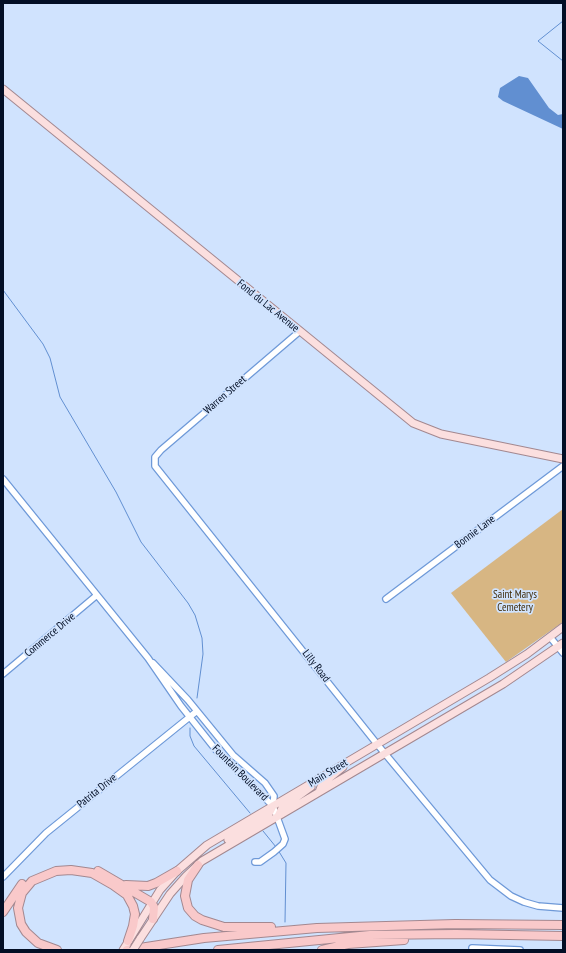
<!DOCTYPE html>
<style>
body{margin:0}
#map{position:relative;width:566px;height:953px;overflow:hidden;background:#d0e3fe;font-family:"PT Sans Narrow",sans-serif}
canvas{display:block}
.frame{position:absolute;inset:0;border:4px solid #020e25;pointer-events:none}
</style>
<div id="map">
<canvas width="566" height="953"></canvas>
<div class="frame"></div>
</div>
<script>
const ctx = document.querySelector('canvas').getContext('2d');
ctx.lineJoin = 'round';
function fill(path, color) { ctx.fillStyle = color; ctx.fill(path, 'evenodd'); }
const shape = rows => new Path2D(rows.map(r => 'M' + r).join(''));
function strokePath(path, color, width, dash) { ctx.strokeStyle = color; ctx.lineWidth = width; ctx.lineCap = dash ? 'butt' : 'round'; ctx.setLineDash(dash || []); ctx.stroke(path); }
function drawText(font, color, halo, rows, align = 'center') {
  ctx.font = font + ' "PT Sans Narrow",sans-serif'; ctx.lineWidth = 3.5; ctx.setLineDash([]); ctx.textBaseline = 'middle'; ctx.strokeStyle = halo; ctx.fillStyle = color; for (const [text, x, y, turn = 0] of rows) {
    ctx.save(); ctx.translate(x, y); ctx.rotate((+turn || 0) * Math.PI / 180); ctx.textAlign = isNaN(turn) ? turn : align; if (halo) ctx.strokeText(text, 0, 0); ctx.fillText(text, 0, 0); ctx.restore();
  }
}
fill(shape([
 [563,509,563,622,506,662,451,593]
]), '#d7b683');
fill(shape([
 [519,76,528,78,549,108,558,115,563,114,563,129,503,101,498,97,500,88]
]), '#618fd1');
strokePath(shape([
 [563,21,538,41,563,61],
 [3,290,43,344,50,358,60,397,116,492,141,542,188,603,195,615,202,638,203,654,197,698],
 [190,728,190,736,194,746,250,813],
 [263,831,276,847],
 [278,850,286,863,285,922]
]), '#618fd1', 1);
const minor = shape([
 [300,331,161,450,155,457,155,466,377,744,490,880,511,896,524,902,538,906,563,908],
 [3,479,148,658,181,706,216,750,273,806],
 [386,599,563,466],
 [550,637,563,653],
 [153,663,188,700,233,755,265,783,274,796,273,806,285,839,283,844,274,852,260,862,255,862],
 [3,674,97,595],
 [3,877,46,833,197,711],
 [472,948,520,950]
]);
const major = shape([
 [3,89,413,423,441,434,563,459],
 [319,792,322,784,343,767],
 [278,816,282,808,311,787],
 [228,840,269,814,273,806],
 [140,939,170,894,186,876,202,861,503,684,563,643],
 [123,950,160,890,177,871,207,845,489,678,527,654,563,627]
]);
const highway = shape([
 [198,865,188,880,185,896,188,908,195,916,202,920,224,927,271,927],
 [98,871,151,902,154,907,153,919],
 [126,885,148,886,156,883,177,871],
 [3,912,22,884],
 [57,950,38,943,26,932,21,924,18,908,22,893,32,881,56,871,71,870,92,873,113,885,127,895,133,906,135,914,133,926,128,941],
 [127,950,204,938,317,928,455,924,563,925],
 [218,950,370,935,456,934,563,936],
 [322,950,348,944,404,940]
]);
strokePath(minor, '#6e99d8', 8);
strokePath(major, '#a38890', 9);
strokePath(highway, '#a38890', 10);
strokePath(minor, '#fff', 5.5);
strokePath(major, '#fbdfdf', 7);
strokePath(highway, '#f9c9ca', 8);
const majorBridge = shape([
 [133,950,140,939]
]);
strokePath(majorBridge, '#a38890', 9, []);
strokePath(majorBridge, '#fbdfdf', 7);
drawText('11px', '#020e25', '#d0e3fe', [
 ["Fond du Lac Avenue",268,306,39],
 ["Warren Street",225,395,-41],
 ["Bonnie Lane",475,532,-37],
 ["Commerce Drive",50,635,-40],
 ["Lilly Road",316,666,52],
 ["Fountain Boulevard",240,773,45],
 ["Main Street",328,773,-31],
 ["Patrita Drive",97,791,-39]
]);
drawText('11px', '#3f2b08', '#d0e3fe', [
 ["Saint Marys",515,595],
 ["Cemetery",515,608]
]);
</script>
